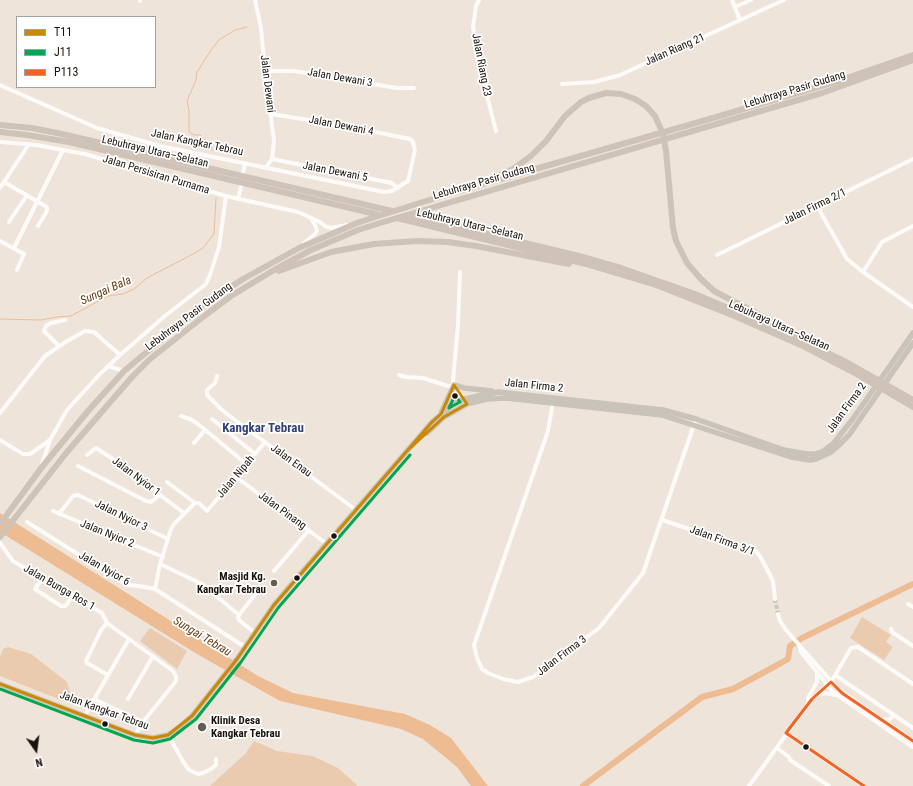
<!DOCTYPE html>
<meta charset="utf-8">
<style>
body{margin:0}
#map{position:relative;width:913px;height:786px;overflow:hidden;background:#efe4da;font-family:"Roboto Condensed",sans-serif}
canvas{display:block}
.legend{position:absolute;left:16px;top:16px;width:140px;height:72px;box-sizing:border-box;background:#fff;border:1px solid #a3a19e;margin:0;padding:5px 7px;list-style:none;font-size:12px;color:#19130d}
.legend li{display:flex;align-items:center;gap:8px;height:20px}
.legend b{width:20px;border:1px solid #a3a19e}
.north{position:absolute;left:16px;top:730px;width:40px;height:40px;-webkit-text-stroke:3px #fff;paint-order:stroke;rotate:166deg;font-size:11px;font-weight:700;line-height:16px;text-align:center;color:#19130d}
.north::after{content:'';display:block;margin:auto;width:14px;height:18px;background:#19130d;clip-path:polygon(50% 0,100% 100%,50% 72%,0 100%)}
</style>
<div id="map">
<canvas width="913" height="786"></canvas>
<ul class="legend">
<li><b style="height:5px;background:#cb8903"></b>T11</li>
<li><b style="height:5px;background:#00a651"></b>J11</li>
<li><b style="height:5px;background:#f26522"></b>P113</li>
</ul>
<div class="north">N</div>
</div>
<script>
const ctx = document.querySelector('canvas').getContext('2d');
ctx.lineJoin = 'round';
function fill(path, color) { ctx.fillStyle = color; ctx.fill(path, 'evenodd'); }
const shape = rows => new Path2D(rows.map(r => 'M' + r).join(''));
function strokePath(path, color, width, dash) { ctx.strokeStyle = color; ctx.lineWidth = width; ctx.lineCap = dash ? 'butt' : 'round'; ctx.setLineDash(dash || []); ctx.stroke(path); }
function drawText(font, color, halo, rows, align = 'center') {
  ctx.font = font + ' "Roboto Condensed",sans-serif'; ctx.lineWidth = 3.5; ctx.setLineDash([]); ctx.textBaseline = 'middle'; ctx.strokeStyle = halo; ctx.fillStyle = color; for (const [text, x, y, turn = 0] of rows) {
    ctx.save(); ctx.translate(x, y); ctx.rotate((+turn || 0) * Math.PI / 180); ctx.textAlign = isNaN(turn) ? turn : align; if (halo) ctx.strokeText(text, 0, 0); ctx.fillText(text, 0, 0); ctx.restore();
  }
}
fill(shape([
 [862,617,891,635,886,642,893,647,884,660,850,638],
 [150,628,187,651,177,669,140,641],
 [8,647,31,654,67,682,74,705,0,676,0,657,3,649],
 [254,741,277,751,312,756,321,760,338,768,357,785,356,786,210,786,245,754]
]), '#ebcbaf');
fill(shape([
 [0,513,258,676,293,693,405,714,430,725,451,738,488,786,471,786,457,767,423,739,401,729,280,701,197,654,0,532]
]), '#edbc92');
strokePath(shape([
 [212,150,211,146,200,135,194,135,189,132,189,111,187,101,196,80,197,72,211,50,219,40,235,30,247,27],
 [0,319,41,320,57,317,71,316,108,296,123,294,134,289,147,278,195,253,203,248,214,234,216,198]
]), '#edbc92', 1);
strokePath(shape([
 [583,786,702,697,733,689,781,663,788,659,790,646,802,638,913,584]
]), '#edbc92', 6);
strokePath(shape([
 [775,599,778,614]
]), '#cfc5bb', 4, [4, 2]);
strokePath(shape([
 [140,0,140,1],
 [255,0,261,28,265,71,274,141,272,159,266,167],
 [479,0,476,6,473,27,480,68,496,131],
 [732,0,740,20],
 [735,7,751,0],
 [265,71,294,71,397,88,414,88],
 [562,84,594,82,620,75,784,0],
 [0,85,97,128,160,146,384,192,392,191,408,181,415,150,413,142,410,139,346,126,271,114],
 [0,142,36,145,85,154,226,196,298,212,318,221,327,227,331,228,347,225],
 [272,159,392,183,397,188],
 [243,173,245,163],
 [4,182,47,207,47,211,38,226],
 [0,188,29,144],
 [238,199,241,186],
 [817,206,847,259,863,272,913,307],
 [9,222,27,195],
 [0,241,24,254,17,270],
 [303,244,315,234,317,231,316,227,311,218],
 [14,248,63,150],
 [717,255,913,159],
 [460,272,458,324,453,381,454,385,465,401],
 [863,272,882,242,913,226],
 [59,346,44,331,46,326,51,323,65,320],
 [108,366,124,371],
 [399,375,406,377,423,378,448,386,454,386],
 [217,376,215,383,207,390,207,395,221,409,231,417,356,510],
 [553,402,548,431,474,645,477,658,482,669,488,673,503,679,518,682,533,677,599,628,643,573,696,419],
 [0,413,45,356,64,343,85,331,94,332,120,355],
 [181,416,190,419,198,424,244,462,246,466],
 [212,419,255,454],
 [0,440,23,454,30,454,50,440,67,410,99,375,120,355,166,315,206,284,210,275,219,247,226,196],
 [194,443,205,430],
 [87,455,96,448,136,474,160,495,184,513],
 [42,464,50,440],
 [78,466,146,501,151,502,160,495],
 [236,477,327,544],
 [167,482,195,503,199,503,207,511,265,442],
 [53,511,163,557],
 [59,514,73,496,78,495,168,539],
 [662,520,756,551,761,558,773,581,775,599],
 [27,522,127,585,139,586,155,589,245,647],
 [0,543,13,561,18,564,102,613,107,623,173,671,176,676,176,681,143,722,135,735],
 [160,564,202,584,239,615],
 [274,571,309,530],
 [42,579,35,589,61,606,65,606,67,604,72,596],
 [155,589,160,564,171,529,174,524,195,503],
 [908,604,913,607],
 [778,614,780,621,786,630,839,690,913,741],
 [107,623,101,630,86,661,87,663,108,675],
 [891,629,892,632,913,646],
 [255,633,239,620,238,617,239,615,257,592],
 [800,647,801,652,833,692,913,747],
 [835,675,913,728],
 [819,694,824,693,835,695],
 [94,699,143,722],
 [128,699,153,656],
 [808,703,808,698,817,682,817,673],
 [85,715,129,639],
 [883,719,889,720,894,715],
 [786,733,864,786],
 [168,735,184,763,189,770,198,774,203,773,211,769,216,765,216,759],
 [777,748,789,757,790,760,829,786],
 [749,786,812,699,831,682,851,648,858,647,913,684]
]), '#fdfbf9', 4);
strokePath(shape([
 [441,413,454,385,464,388,492,391],
 [427,433,444,417,467,404,487,399,506,398,662,415,791,457,810,460,816,459,831,452,838,446,849,435,913,343],
 [0,684,135,735,153,738,168,735,178,728,192,716,237,659,274,605,290,586,432,422,453,404,464,399,498,392,663,410,696,419,784,450,807,454,815,454,822,452,833,444,852,420,913,333]
]), '#cac3ba', 5.5);
strokePath(shape([
 [0,125,32,128,62,134,392,211],
 [0,132,27,135,69,142,380,215],
 [494,178,513,169,531,156,546,141,565,116,581,102,589,98,606,93,621,94,635,99,646,106,655,116,663,134,666,151,673,228,676,241,687,263,700,278,714,291,783,327],
 [408,215,579,256,621,268,695,294,785,332,848,363,913,400],
 [397,218,586,264,656,285,732,315,803,346,853,372,913,407],
 [279,271,331,252,374,244,417,241,448,242,476,246,569,264],
 [0,524,42,467,88,411,124,371,202,306,243,279,299,248,357,223,375,217,452,193,713,118,841,80,913,55],
 [0,537,67,452,132,377,150,359,203,317,231,296,274,270,311,250,358,230,380,223,822,93,913,60]
]), '#cec3b6', 6);
strokePath(shape([
 [0,684,135,735,153,738,168,735,192,716,237,659,274,605,432,422,441,414,454,385,467,404,444,417,407,451]
]), '#cb8903', 3);
strokePath(shape([
 [455,395,460,402,449,408,455,395],
 [0,689,134,740,153,743,170,739,196,719,241,662,278,608,410,455]
]), '#00a651', 3);
strokePath(shape([
 [786,733,812,699,831,682,842,693,913,741],
 [786,733,864,786]
]), '#f26522', 3);
for (const [x, y, r, color] of [
 [455,396,3.5,"#19130d"],
 [334,536,3.5,"#19130d"],
 [297,578,3.5,"#19130d"],
 [274,583,4,"#645c55"],
 [105,724,3.5,"#19130d"],
 [202,727,5,"#645c55"],
 [806,747,3.5,"#19130d"]
]) { const dot = new Path2D(); dot.arc(x, y, r, 0, 2 * Math.PI); ctx.fillStyle = color; ctx.fill(dot); strokePath(dot, '#fff', 1.5); }
drawText('11px', '#19130d', '#fff', [
 ["Jalan Riang 21",675,50,-24],
 ["Jalan Riang 23",481,65,79],
 ["Jalan Dewani 3",340,78,10],
 ["Jalan Dewani",267,84,83],
 ["Lebuhraya Pasir Gudang",795,90,-17],
 ["Jalan Dewani 4",341,126,11],
 ["Jalan Kangkar Tebrau",197,143,12],
 ["Lebuhraya Utara–Selatan",155,152,13],
 ["Jalan Dewani 5",335,172,11],
 ["Jalan Persisiran Purnama",156,175,17],
 ["Lebuhraya Pasir Gudang",484,182,-16],
 ["Jalan Firma 2/1",815,207,-26],
 ["Lebuhraya Utara–Selatan",470,225,13],
 ["Lebuhraya Pasir Gudang",189,317,-37],
 ["Lebuhraya Utara–Selatan",779,326,24],
 ["Jalan Firma 2",534,386,6],
 ["Jalan Firma 2",847,408,-54],
 ["Jalan Enau",291,461,36],
 ["Jalan Nyior 1",136,477,37],
 ["Jalan Nipah",236,477,-50],
 ["Jalan Pinang",282,511,36],
 ["Jalan Nyior 3",121,516,26],
 ["Jalan Nyior 2",107,534,22],
 ["Jalan Firma 3/1",722,541,20],
 ["Jalan Nyior 6",104,569,30],
 ["Jalan Bunga Ros 1",59,588,30],
 ["Jalan Firma 3",562,656,-37],
 ["Jalan Kangkar Tebrau",104,711,20]
]);
drawText('bold 11px', '#19130d', '#fff', [
 ["Masjid Kg.",266,577],
 ["Kangkar Tebrau",266,590],
 ["Klinik Desa",211,721,"left"],
 ["Kangkar Tebrau",211,734,"left"]
], 'right');
drawText('italic 12px', '#683e13', '#fff', [
 ["Sungai Bala",106,291,-24],
 ["Sungai Tebrau",202,637,31]
]);
drawText('bold 13px', '#33407b', '#fff', [
 ["Kangkar Tebrau",263,429]
]);
</script>
